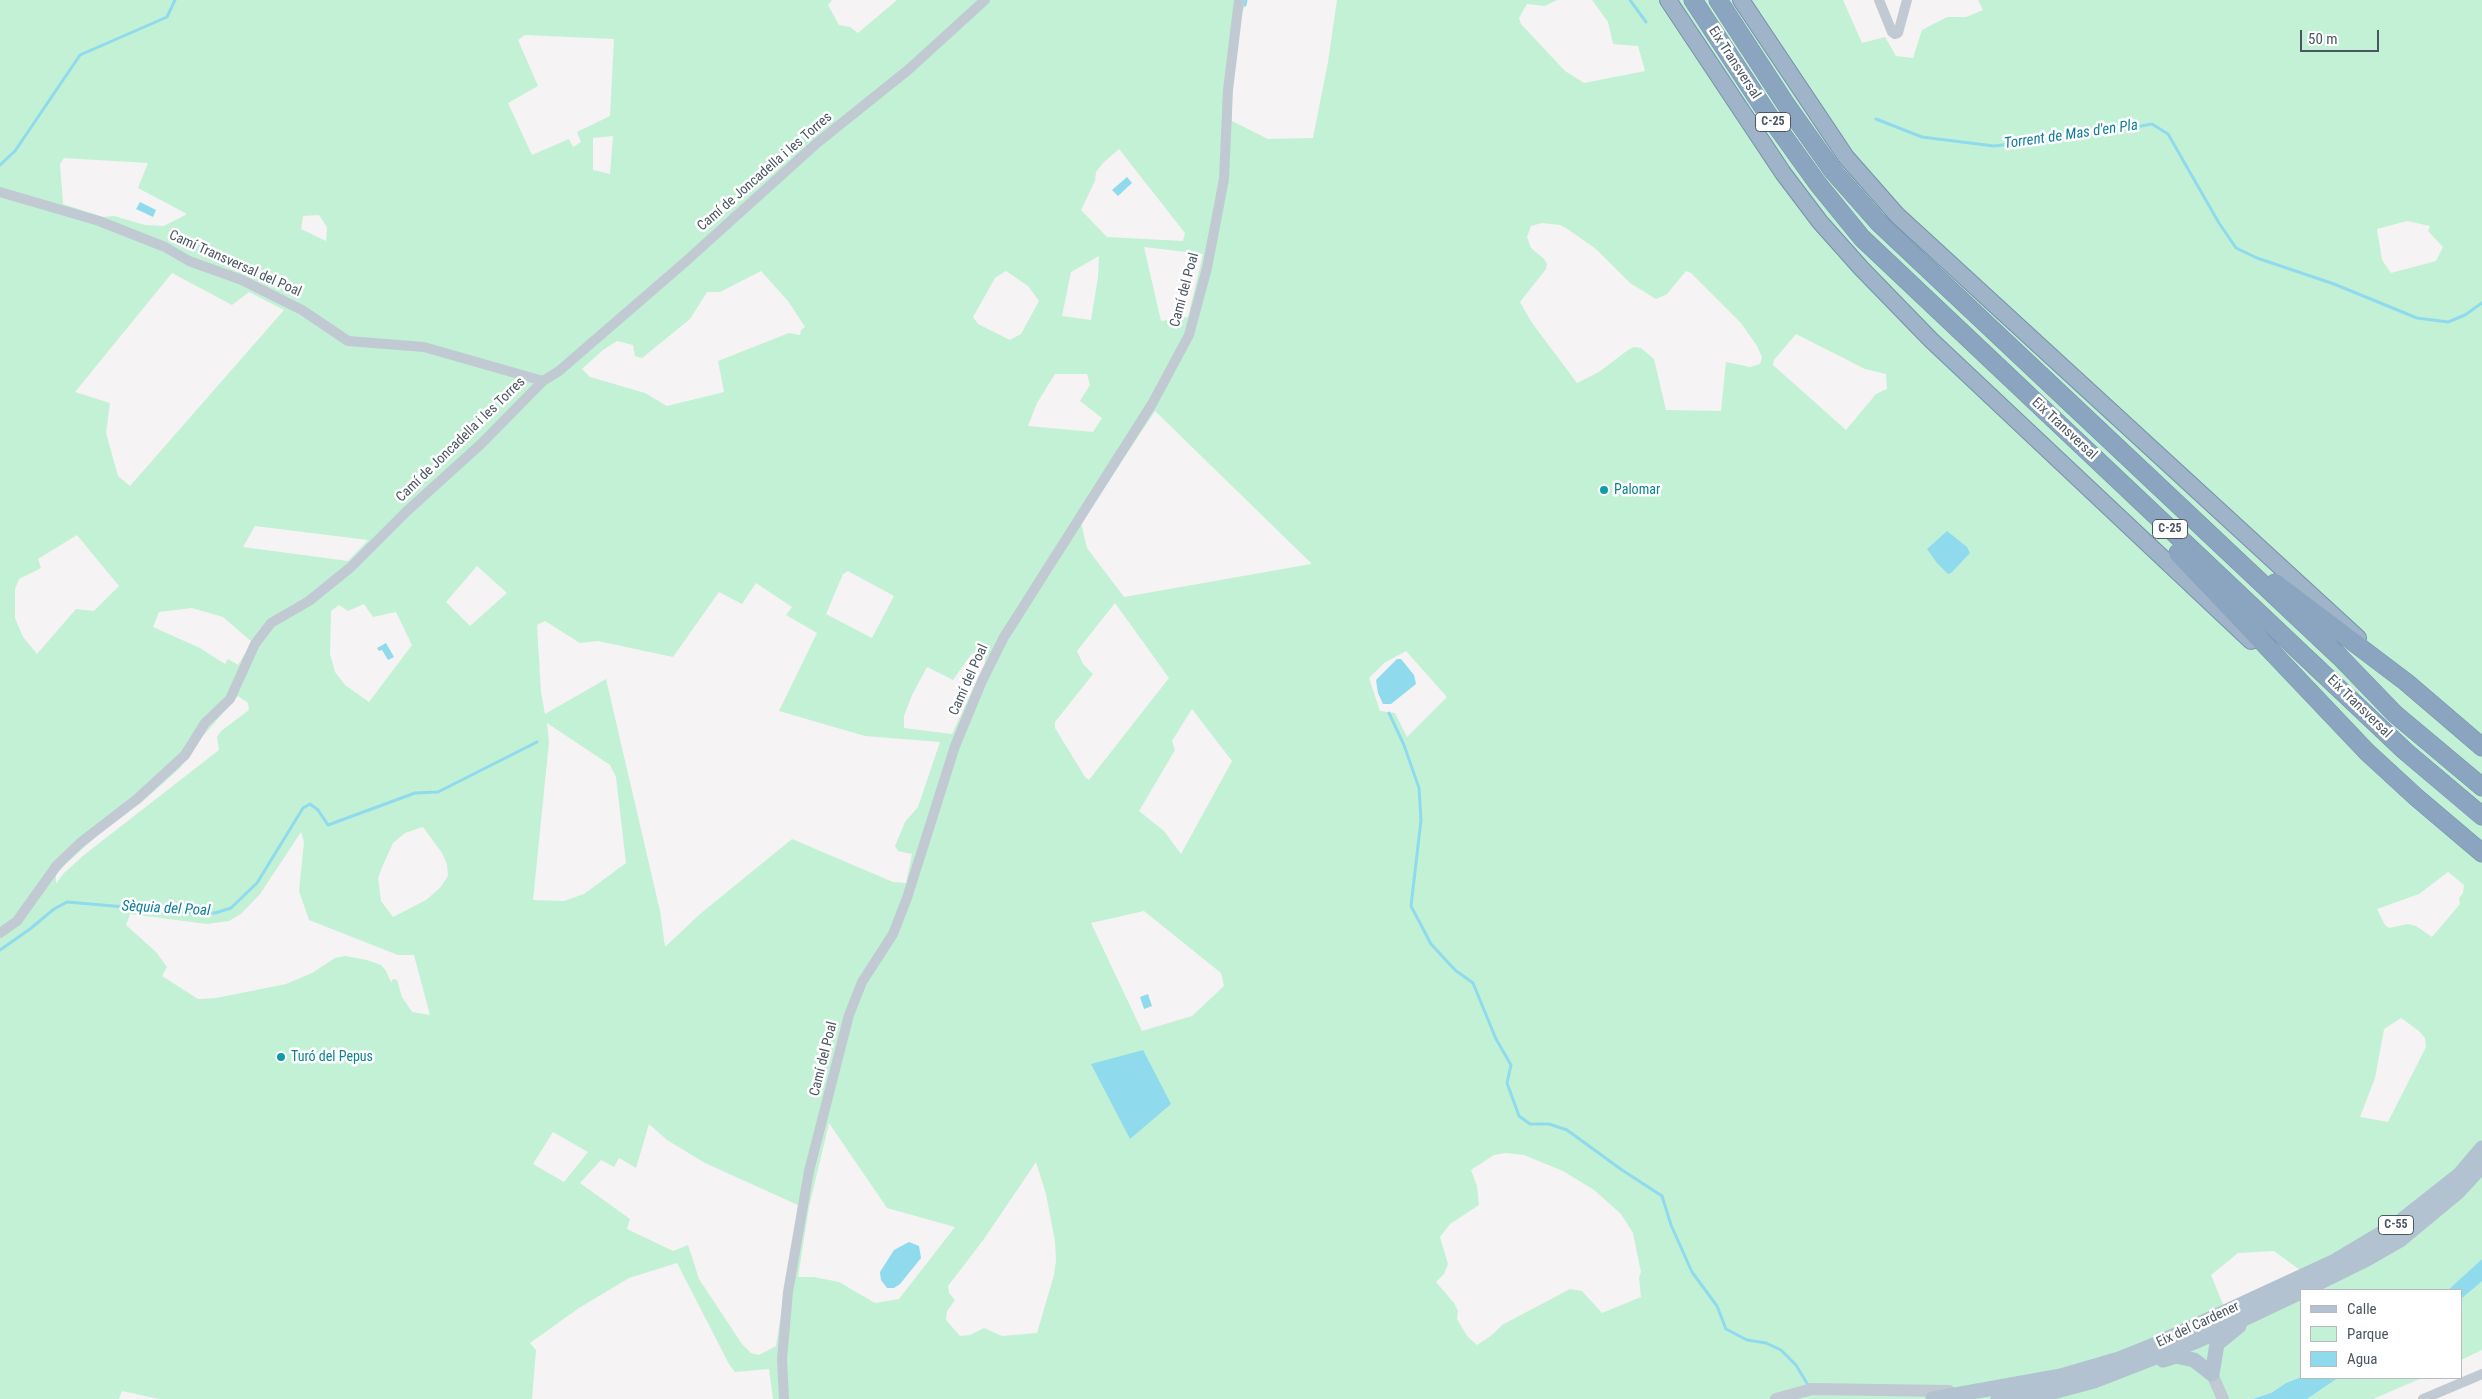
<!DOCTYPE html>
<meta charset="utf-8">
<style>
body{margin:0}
#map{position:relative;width:2482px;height:1399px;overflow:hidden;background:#f5f3f3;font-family:"Roboto Condensed",sans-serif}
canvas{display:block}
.legend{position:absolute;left:2300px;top:1289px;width:162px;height:90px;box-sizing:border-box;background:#fff;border:1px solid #b7bbc0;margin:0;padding:6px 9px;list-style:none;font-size:15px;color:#4a5661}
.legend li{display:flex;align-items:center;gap:10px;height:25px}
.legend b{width:25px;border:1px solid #b7bbc0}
.scale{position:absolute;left:2300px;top:30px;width:79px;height:22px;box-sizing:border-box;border:2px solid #4a5661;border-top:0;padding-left:6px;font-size:15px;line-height:18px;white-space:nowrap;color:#4a5661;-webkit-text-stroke:4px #fff;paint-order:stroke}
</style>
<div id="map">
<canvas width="2482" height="1399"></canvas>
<ul class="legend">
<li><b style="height:6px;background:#b3c2d1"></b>Calle</li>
<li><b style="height:14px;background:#c3f1d5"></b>Parque</li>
<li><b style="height:14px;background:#90daee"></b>Agua</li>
</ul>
<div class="scale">50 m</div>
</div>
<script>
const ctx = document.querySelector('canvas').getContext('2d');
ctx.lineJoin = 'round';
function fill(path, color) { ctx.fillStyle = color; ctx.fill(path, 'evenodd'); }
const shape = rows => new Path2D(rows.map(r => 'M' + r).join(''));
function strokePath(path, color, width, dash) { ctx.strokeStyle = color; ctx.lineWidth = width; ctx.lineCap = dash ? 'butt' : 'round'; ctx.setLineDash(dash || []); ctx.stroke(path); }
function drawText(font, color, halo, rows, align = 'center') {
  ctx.font = font + ' "Roboto Condensed",sans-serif'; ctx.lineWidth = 5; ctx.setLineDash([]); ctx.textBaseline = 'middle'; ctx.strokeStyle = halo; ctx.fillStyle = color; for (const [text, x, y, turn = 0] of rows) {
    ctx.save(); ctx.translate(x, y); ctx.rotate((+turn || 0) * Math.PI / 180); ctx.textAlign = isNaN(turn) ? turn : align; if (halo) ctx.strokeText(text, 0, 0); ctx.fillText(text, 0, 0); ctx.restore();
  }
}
fill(shape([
 [0,0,832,0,828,5,839,25,850,27,858,33,897,0,1247,0,1239,21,1231,92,1232,121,1268,139,1313,138,1328,62,1337,0,1557,0,1545,6,1527,4,1519,18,1521,24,1565,71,1584,83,1645,71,1638,46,1613,44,1608,22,1592,0,1843,0,1862,43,1885,37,1896,56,1913,58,1922,30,1947,17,1966,17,1983,10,1978,0,2482,0,2482,1259,2448,1290,2301,1290,2301,1377,2286,1383,2271,1393,2252,1399,773,1399,769,1369,735,1372,729,1364,677,1263,629,1278,579,1308,530,1343,536,1350,532,1399,159,1399,122,1391,119,1399,0,1399],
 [525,35,614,39,610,116,577,132,581,142,575,146,573,147,569,139,532,155,508,103,538,86,518,40],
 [613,136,610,174,593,170,593,138],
 [1119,149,1185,233,1183,241,1107,237,1081,210,1095,181,1096,172,1103,163],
 [64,158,148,163,138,188,187,214,164,226,145,225,114,216,103,217,63,204,60,164],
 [319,215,327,227,326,241,301,229,303,216],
 [2407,221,2430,226,2428,231,2443,247,2436,261,2391,273,2382,260,2377,229],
 [1542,223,1560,225,1566,228,1596,249,1630,283,1656,299,1667,294,1686,271,1691,273,1741,323,1757,346,1762,357,1760,364,1750,367,1726,362,1721,411,1666,410,1654,359,1641,348,1634,347,1628,350,1599,372,1577,383,1532,323,1520,302,1546,269,1547,264,1544,259,1531,248,1527,237,1531,226],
 [1144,247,1203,254,1188,317,1161,321],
 [1099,256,1098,277,1091,320,1062,316,1071,272],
 [761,271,788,301,805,327,801,330,800,335,789,333,718,361,724,392,667,406,645,393,590,377,582,369,603,350,617,341,633,345,635,356,642,358,690,319,707,292,720,292],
 [1006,271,1028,286,1039,301,1021,334,1010,340,978,324,973,317,995,278],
 [172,273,232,305,249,292,284,310,130,486,118,476,106,433,110,403,75,392],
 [1796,334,1865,369,1886,374,1887,389,1876,394,1846,430,1773,365,1774,360],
 [1055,374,1087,374,1090,385,1080,401,1102,418,1093,432,1028,426,1037,403],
 [1155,411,1311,563,1311,564,1124,597,1087,548,1081,523],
 [255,526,368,540,348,561,243,547],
 [77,535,119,586,94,611,76,609,37,654,23,637,15,618,15,589,19,579,41,568,38,559],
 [477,566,507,593,470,626,446,602],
 [848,571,894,596,872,638,826,614,843,574],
 [756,583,792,607,786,615,817,633,779,711,865,736,940,742,918,807,905,822,895,846,898,851,912,854,906,883,893,882,792,839,700,914,665,947,660,911,606,679,545,714,541,692,537,625,545,621,580,643,598,641,673,657,719,592,742,604],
 [1115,603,1169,678,1089,780,1085,777,1055,728,1055,722,1093,674,1083,664,1077,651],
 [364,604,373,617,396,612,412,645,369,702,345,685,335,672,330,654,331,611,339,605,348,611],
 [192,608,223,617,252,642,238,665,228,659,225,664,200,648,153,627,159,612],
 [1406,651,1447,697,1407,737,1395,713,1380,711,1369,678,1384,663],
 [972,653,986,661,952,734,904,728,904,716,912,695,927,667,953,680],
 [238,696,248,703,249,710,221,731,217,737,219,750,84,855,63,874,56,884,56,875,66,864,100,833,142,802,180,768,195,745],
 [1192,709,1232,761,1181,854,1164,831,1139,811,1175,750,1172,741],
 [547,723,610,765,616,777,626,863,584,894,564,901,533,900,549,742],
 [423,827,442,853,447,864,448,876,440,888,426,900,393,917,381,901,378,878,383,865,393,843,405,833],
 [301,832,304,842,299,891,309,920,398,955,414,955,430,1015,412,1012,402,997,397,980,393,979,391,982,386,971,381,965,367,960,345,956,335,958,312,973,286,984,216,998,198,999,162,976,167,967,156,952,126,925,130,914,207,924,229,921,242,913,260,894],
 [2448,872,2464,885,2463,893,2459,898,2460,904,2432,937,2416,926,2408,924,2389,928,2385,925,2377,909,2419,894],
 [1144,911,1221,973,1224,986,1192,1016,1142,1031,1091,923],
 [2401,1018,2419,1031,2425,1038,2426,1047,2388,1122,2360,1117,2375,1078,2384,1029],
 [829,1123,887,1208,955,1227,899,1299,875,1303,839,1282,814,1277,798,1277,809,1207],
 [649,1124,667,1140,705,1163,798,1205,776,1346,759,1355,751,1353,742,1344,699,1279,688,1245,673,1251,627,1229,630,1219,580,1183,601,1160,614,1167,619,1158,636,1168],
 [553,1132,588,1152,564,1182,533,1164],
 [1505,1153,1524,1155,1563,1171,1594,1190,1621,1214,1633,1233,1641,1272,1639,1277,1641,1297,1602,1313,1582,1291,1570,1289,1502,1325,1492,1335,1477,1345,1467,1336,1457,1319,1458,1311,1454,1303,1436,1282,1444,1274,1448,1264,1440,1237,1450,1224,1479,1205,1477,1186,1471,1170,1494,1155],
 [1036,1162,1046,1194,1055,1241,1056,1261,1054,1275,1037,1333,1002,1336,984,1328,970,1335,960,1336,946,1320,947,1311,955,1300,949,1293,948,1286,984,1239],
 [2274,1251,2300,1270,2224,1307,2211,1275,2238,1253],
 [2482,1281,2482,1350,2461,1360,2461,1299],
 [2338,1378,2422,1378,2373,1399,2307,1399]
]), '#c3f1d5');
fill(shape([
 [1127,177,1132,183,1118,196,1112,190],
 [140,202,156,210,153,217,136,209],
 [1947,531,1967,547,1970,553,1951,573,1948,574,1937,563,1927,549],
 [386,643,394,657,388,660,382,650,379,651,377,648],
 [1397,659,1401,659,1414,675,1416,684,1391,704,1383,704,1378,693,1376,680],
 [1148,994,1152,1006,1144,1009,1140,997],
 [1143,1050,1171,1104,1130,1139,1091,1064],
 [909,1242,919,1246,921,1258,900,1284,894,1288,887,1288,881,1280,880,1272,894,1250],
 [2482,1259,2482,1281,2480,1283,2461,1299,2461,1290,2448,1290],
 [2301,1377,2338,1378,2307,1399,2252,1399,2271,1393,2286,1383]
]), '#90daee');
strokePath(shape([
 [1630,0,1646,22],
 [1245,5,1246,0],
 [1876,119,1922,137,1994,146,2109,132,2152,124,2168,134,2219,223,2236,248,2257,258,2334,284,2417,318,2448,322,2465,315,2482,303],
 [0,165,15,151,80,55,167,17,175,0],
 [1389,713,1404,745,1419,788,1421,820,1411,906,1431,944,1455,970,1473,983,1496,1039,1511,1065,1507,1083,1519,1116,1530,1124,1549,1124,1567,1130,1622,1170,1662,1196,1671,1225,1692,1272,1717,1306,1726,1329,1747,1340,1766,1343,1781,1350,1796,1365,1808,1385],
 [0,950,30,929,54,909,67,902,195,913,215,913,231,908,257,883,303,808,310,804,318,810,328,825,415,793,438,792,537,742]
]), '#90daee', 3);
const trunk = shape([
 [1668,0,1783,173,1820,222,1861,268,1931,340,2251,641],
 [1741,0,1846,157,1897,215,2358,638]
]);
const motorway = shape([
 [1693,0,1767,113,1818,184,1862,238,2405,751,2482,816],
 [1718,0,1785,103,1833,171,1878,222,2340,657,2395,714,2482,787],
 [2178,553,2367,752,2416,797,2482,853],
 [2275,583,2406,682,2482,747]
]);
strokePath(trunk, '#7690ad', 18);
strokePath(motorway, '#7690ad', 19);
strokePath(shape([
 [1879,0,1892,32,1895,34,1898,33,1907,0],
 [0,192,99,221,165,247,189,261,242,280,302,310,348,341,424,347,543,381],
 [0,933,17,921,57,865,80,843,137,799,185,755,205,723,230,699,255,644,271,623,309,601,351,567,407,511,481,444,543,381,559,371,684,263,817,143,908,70,985,0],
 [784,1399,782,1359,788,1292,809,1171,849,1015,862,982,893,934,907,898,955,746,982,681,1004,637,1152,404,1189,335,1207,268,1224,179,1228,90,1239,0],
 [2423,1399,2482,1374]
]), '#c1cad2', 10);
strokePath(shape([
 [2212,1374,2223,1399],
 [1776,1399,1812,1389,1949,1391]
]), '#c1cad2', 12);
strokePath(shape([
 [2304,1290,2367,1259,2400,1240,2458,1192,2482,1166],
 [2163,1360,2176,1356,2194,1360,2212,1374,2217,1344,2239,1326],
 [1998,1398,2053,1392,2094,1381,2197,1341,2301,1292],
 [1933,1399,2061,1376,2119,1359,2149,1347,2335,1261,2397,1224,2459,1175,2482,1148]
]), '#b3c2d1', 15);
strokePath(trunk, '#9fb4c9', 16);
strokePath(motorway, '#8ba5c1', 18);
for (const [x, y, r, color] of [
 [1604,490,5,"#0f9aa8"],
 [281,1057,5,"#0f9aa8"]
]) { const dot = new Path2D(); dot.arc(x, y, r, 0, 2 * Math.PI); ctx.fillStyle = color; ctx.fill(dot); strokePath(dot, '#fff', 2); }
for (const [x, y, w] of [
 [1773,122,35],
 [2170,529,35],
 [2396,1225,35]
]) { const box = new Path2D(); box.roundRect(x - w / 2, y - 9.5, w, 19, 4); ctx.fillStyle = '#fff'; ctx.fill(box); strokePath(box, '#4a5661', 1); }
drawText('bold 12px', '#4a5661', null, [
 ["C-25",1773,122],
 ["C-25",2170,529],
 ["C-55",2396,1225]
]);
drawText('14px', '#4a5661', '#fff', [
 ["Eix Transversal",1734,63,57],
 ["Camí de Joncadella i les Torres",765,172,-41],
 ["Camí Transversal del Poal",235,264,24],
 ["Camí del Poal",1185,290,-75],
 ["Eix Transversal",2064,429,43],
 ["Camí de Joncadella i les Torres",461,440,-44],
 ["Camí del Poal",969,680,-66],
 ["Eix Transversal",2359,707,44],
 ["Camí del Poal",824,1059,-76],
 ["Eix del Cardener",2198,1325,-25]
]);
drawText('14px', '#0d838f', '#fff', [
 ["Palomar",1614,490],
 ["Turó del Pepus",291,1057]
], 'left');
drawText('italic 15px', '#0c7c9b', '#fff', [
 ["Torrent de Mas d'en Pla",2071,135,-8],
 ["Sèquia del Poal",166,909,3]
]);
</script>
